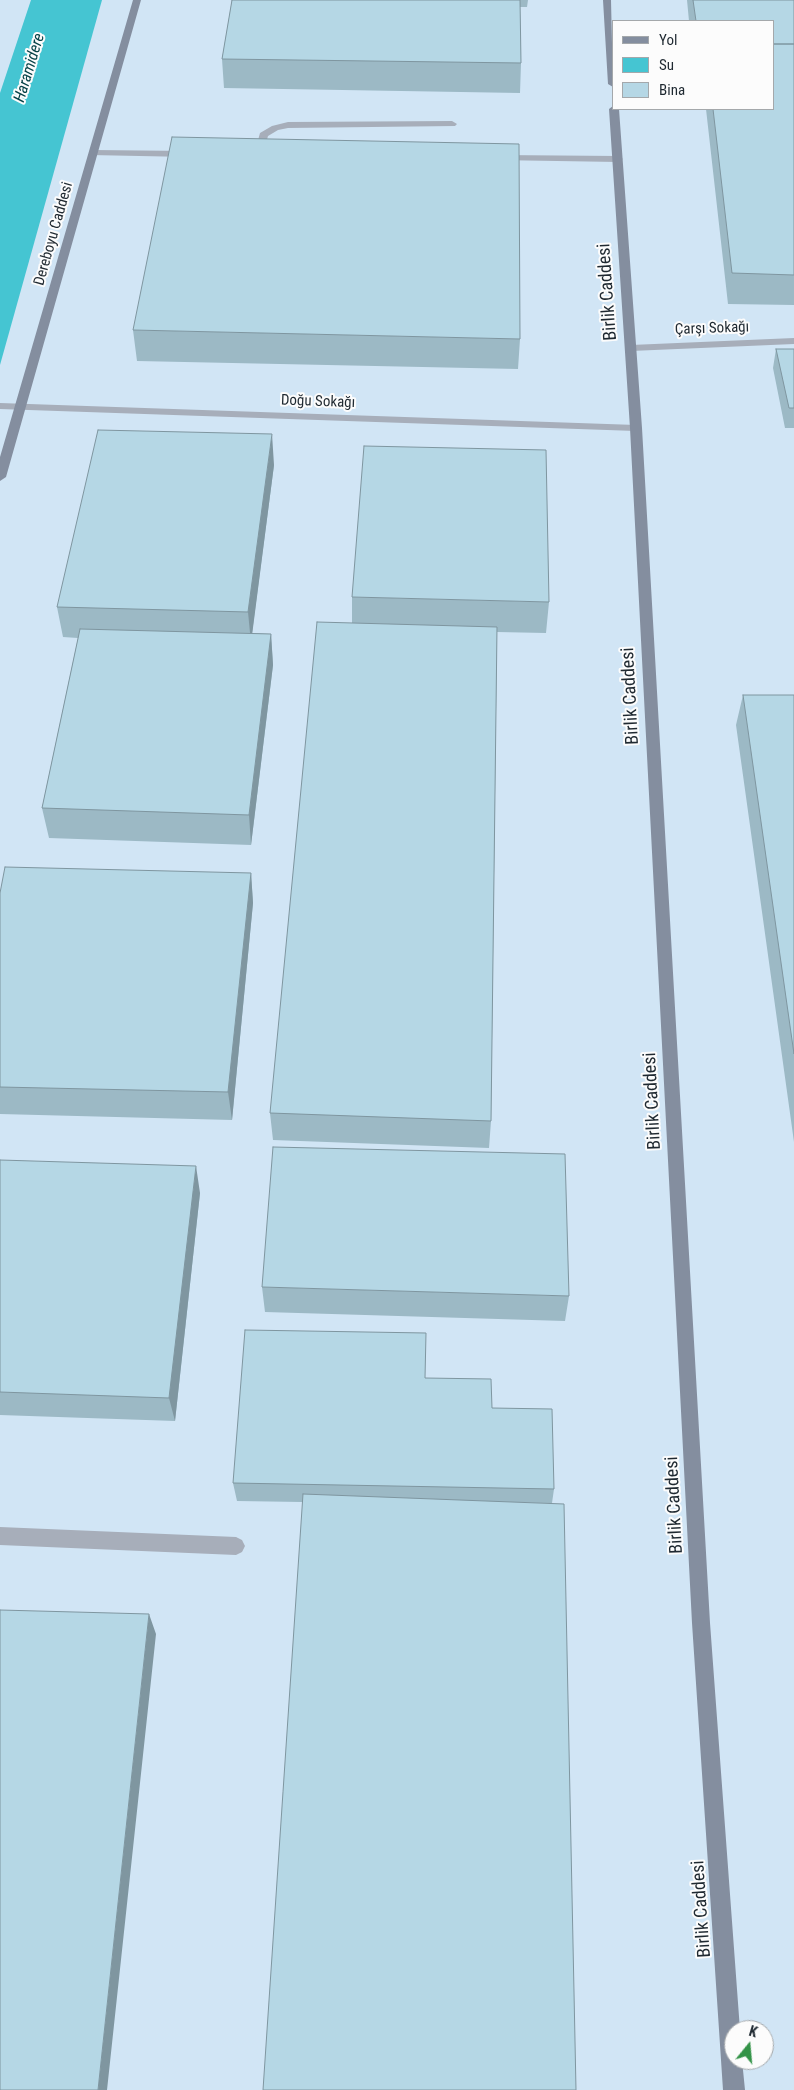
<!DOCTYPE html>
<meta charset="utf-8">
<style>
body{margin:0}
#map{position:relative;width:794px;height:2090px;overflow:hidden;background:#e2f2ff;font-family:"Roboto Condensed",sans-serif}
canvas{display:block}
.legend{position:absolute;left:612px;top:20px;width:162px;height:90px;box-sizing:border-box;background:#fcfcfc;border:1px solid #a4a8ab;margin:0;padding:6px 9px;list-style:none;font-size:15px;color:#1f2931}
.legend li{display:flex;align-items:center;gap:10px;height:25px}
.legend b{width:25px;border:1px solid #a4a8ab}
.north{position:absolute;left:724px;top:2020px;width:50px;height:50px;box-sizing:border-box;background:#fcfcfc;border:1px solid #a4a8ab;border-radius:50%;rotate:17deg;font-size:14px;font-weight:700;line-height:20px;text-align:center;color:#1f2931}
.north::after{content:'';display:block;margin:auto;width:18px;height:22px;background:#339347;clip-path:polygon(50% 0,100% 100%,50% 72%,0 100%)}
</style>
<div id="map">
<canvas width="794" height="2090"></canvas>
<ul class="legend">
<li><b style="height:6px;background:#848e9f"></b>Yol</li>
<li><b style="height:14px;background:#45c5d2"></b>Su</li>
<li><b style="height:14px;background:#b5d7e5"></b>Bina</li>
</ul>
<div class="north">K</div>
</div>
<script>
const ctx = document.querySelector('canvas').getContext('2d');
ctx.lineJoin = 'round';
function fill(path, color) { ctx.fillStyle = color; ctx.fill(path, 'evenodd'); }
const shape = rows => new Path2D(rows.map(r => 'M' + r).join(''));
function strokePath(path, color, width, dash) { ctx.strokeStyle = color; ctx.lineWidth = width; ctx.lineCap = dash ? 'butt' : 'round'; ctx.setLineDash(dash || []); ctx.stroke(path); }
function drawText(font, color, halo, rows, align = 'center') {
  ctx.font = font + ' "Roboto Condensed",sans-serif'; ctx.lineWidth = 4; ctx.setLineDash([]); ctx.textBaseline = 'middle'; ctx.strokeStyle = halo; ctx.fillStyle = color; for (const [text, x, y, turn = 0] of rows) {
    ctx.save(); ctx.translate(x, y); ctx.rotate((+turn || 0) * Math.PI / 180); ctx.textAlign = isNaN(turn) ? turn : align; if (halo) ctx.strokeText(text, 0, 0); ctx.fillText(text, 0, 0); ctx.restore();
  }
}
fill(shape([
 [0,0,794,0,794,2090,0,2090],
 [613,21,773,21,773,109,613,109],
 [734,2030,764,2030,764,2060,734,2060]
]), '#d1e5f5');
fill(shape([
 [31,0,102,0,0,365,0,93]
]), '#45c5d2');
fill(shape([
 [452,121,457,124,455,126,288,128,278,130,268,136,262,157,259,158,254,155,260,133,272,126,288,122,452,121],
 [93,150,189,151,194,154,189,157,90,155,90,151,93,150],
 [499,155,618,156,623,159,618,162,496,160,494,158,499,155],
 [0,1527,236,1537,242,1540,245,1546,242,1552,236,1555,0,1545,0,1527]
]), '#a7aeba');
fill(shape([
 [794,338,794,344,631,351,626,348,631,345,794,338],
 [0,403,636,425,642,428,636,431,0,409,0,403]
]), '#a7aeba');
fill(shape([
 [133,0,141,0,6,477,0,481,0,457,133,0],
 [603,0,611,0,613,87,608,84,603,0],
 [613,106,613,109,619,109,642,428,710,1623,740,2030,734,2030,734,2060,742,2060,745,2090,723,2090,692,1623,630,428,609,109,613,106]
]), '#848e9f');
fill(shape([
 [232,0,528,0,527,7,520,7,521,63,520,93,224,88,222,59],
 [687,0,794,0,794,305,728,304,706,109,773,109,773,21,689,21],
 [133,330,520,339,518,369,137,361],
 [776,349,794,349,794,428,785,428,773,368],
 [274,465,252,633,271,634,273,665,251,845,49,838,42,808,78,638,63,637,57,607],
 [352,597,549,602,546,633,497,632,491,1121,489,1148,273,1140,270,1113,352,623],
 [743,695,794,695,794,1142,736,725],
 [251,873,253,903,232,1120,0,1114,0,893],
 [0,1160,200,1193,175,1421,0,1415],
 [262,1287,569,1296,565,1321,265,1312],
 [425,1378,492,1408,554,1489,552,1503,302,1502,237,1501,233,1483]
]), '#9cb9c5');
fill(shape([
 [272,434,274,465,251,643,248,612],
 [271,634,273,665,251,845,249,815],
 [251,873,253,903,232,1120,228,1092],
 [196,1166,200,1193,175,1421,169,1398],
 [149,1614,156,1634,107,2090,98,2090]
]), '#7f96a0');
const building = shape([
 [232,0,520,0,521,63,222,59,232,0],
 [693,0,794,0,794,44,773,44,773,21,696,21,693,0],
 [773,44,794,44,794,275,732,273,713,109,773,109,773,44],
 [172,137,519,144,520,339,133,330,172,137],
 [776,349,794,349,794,408,789,408,776,349],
 [98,430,272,434,248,612,57,607,98,430],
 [364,446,546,450,549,602,352,597,364,446],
 [317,622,497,627,491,1121,270,1113,317,622],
 [80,629,271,634,249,815,42,808,80,629],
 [743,695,794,695,794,1054,743,695],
 [5,867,251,873,228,1092,0,1087,0,893,5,867],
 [273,1147,565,1154,569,1296,262,1287,273,1147],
 [0,1160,196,1166,169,1398,0,1392,0,1160],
 [245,1330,426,1333,425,1378,491,1379,492,1408,552,1409,554,1489,233,1483,245,1330],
 [303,1494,564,1504,576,2090,263,2090,303,1494],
 [0,1610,149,1614,98,2090,0,2090,0,1610]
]);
fill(building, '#b5d7e5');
strokePath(building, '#7f96a0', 1);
drawText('15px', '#1f2931', '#fcfcfc', [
 ["Dereboyu Caddesi",54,234,-74],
 ["Çarşı Sokağı",712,329,-2],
 ["Doğu Sokağı",318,402,2]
]);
drawText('italic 16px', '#074348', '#fcfcfc', [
 ["Haramidere",30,68,-73]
]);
drawText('18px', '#1f2931', '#fcfcfc', [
 ["Birlik Caddesi",608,292,-94],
 ["Birlik Caddesi",631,696,-93],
 ["Birlik Caddesi",653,1101,-93],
 ["Birlik Caddesi",675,1505,-93],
 ["Birlik Caddesi",702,1909,-94]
]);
</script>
